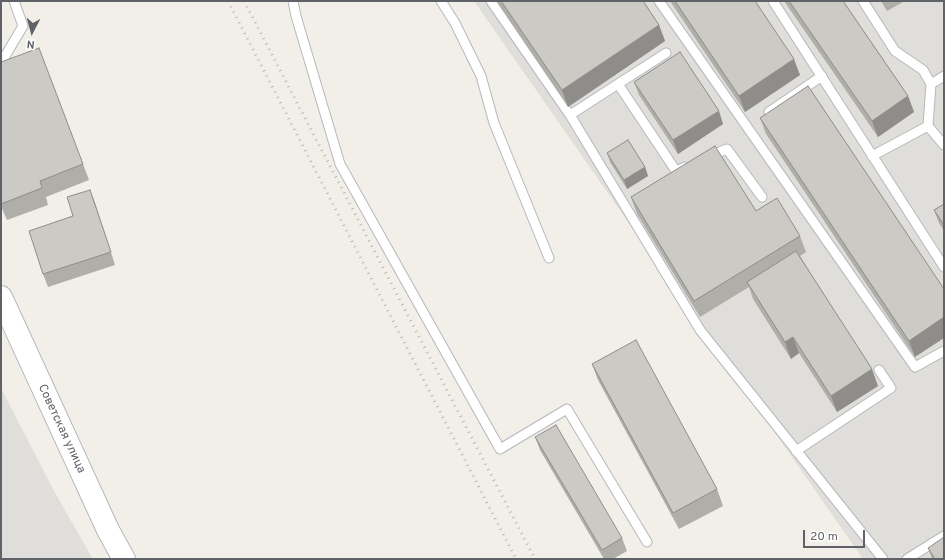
<!DOCTYPE html>
<meta charset="utf-8">
<style>
body{margin:0}
#map{position:relative;width:945px;height:560px;overflow:hidden;background:#f1efe8;font-family:Overpass,sans-serif}
canvas{display:block}
.frame{position:absolute;inset:0;border:2px solid #5f6368;pointer-events:none}
.north{position:absolute;left:12px;top:12px;width:40px;height:40px;-webkit-text-stroke:3px #fff;paint-order:stroke;rotate:186deg;font-size:11px;font-weight:700;line-height:16px;text-align:center;color:#5f6368}
.north::after{content:'';display:block;margin:auto;width:14px;height:18px;background:#5f6368;clip-path:polygon(50% 0,100% 100%,50% 72%,0 100%)}
.scale{position:absolute;left:803px;top:530px;width:62px;height:18px;box-sizing:border-box;border:2px solid #5f6368;border-top:0;padding-left:5px;font-size:12px;line-height:14px;white-space:nowrap;color:#5f6368;-webkit-text-stroke:3px #fff;paint-order:stroke}
</style>
<div id="map">
<canvas width="945" height="560"></canvas>
<div class="frame"></div>
<div class="north">N</div>
<div class="scale">20 m</div>
</div>
<script>
const ctx = document.querySelector('canvas').getContext('2d');
ctx.lineJoin = 'round';
function fill(path, color) { ctx.fillStyle = color; ctx.fill(path, 'evenodd'); }
const shape = rows => new Path2D(rows.map(r => 'M' + r).join(''));
function strokePath(path, color, width, dash) { ctx.strokeStyle = color; ctx.lineWidth = width; ctx.lineCap = dash ? 'butt' : 'round'; ctx.setLineDash(dash || []); ctx.stroke(path); }
function drawText(font, color, halo, rows, align = 'center') {
  ctx.font = font + ' Overpass,sans-serif'; ctx.lineWidth = 3; ctx.setLineDash([]); ctx.textBaseline = 'middle'; ctx.strokeStyle = halo; ctx.fillStyle = color; for (const [text, x, y, turn = 0] of rows) {
    ctx.save(); ctx.translate(x, y); ctx.rotate((+turn || 0) * Math.PI / 180); ctx.textAlign = isNaN(turn) ? turn : align; if (halo) ctx.strokeText(text, 0, 0); ctx.fillText(text, 0, 0); ctx.restore();
  }
}
fill(shape([
 [474,1,944,1,944,559,863,559],
 [1,388,54,491,93,559,1,559]
]), '#e0deda');
const service = shape([
 [293,1,296,16,340,164,500,449,567,409,647,542],
 [441,1,455,23,481,76,494,123,549,258],
 [491,1,570,115,700,330,883,559],
 [659,1,915,367,944,351],
 [773,1,944,267],
 [863,1,895,51,923,70,931,84,928,126],
 [1,63,23,26,14,1],
 [618,84,676,171,685,167],
 [931,84,944,76],
 [769,112,822,76],
 [570,115,666,53],
 [872,156,928,126,944,145],
 [708,157,727,149,762,197],
 [796,451,891,388,879,370],
 [907,559,944,536]
]);
const tertiary = shape([
 [1,297,108,530,124,559]
]);
strokePath(service, '#b5b8bc', 11);
strokePath(tertiary, '#b5b8bc', 24);
strokePath(service, '#fff', 9);
strokePath(tertiary, '#fff', 22);
strokePath(shape([
 [228,1,516,559],
 [244,1,535,559]
]), '#b6b7b8', 3, [1, 5]);
fill(shape([
 [496,1,643,1,659,25,665,41,568,107],
 [670,1,755,1,800,75,745,112],
 [784,1,843,1,908,96,914,112,878,137],
 [881,1,905,1,887,11],
 [1,62,83,164,89,180,46,197,48,205,7,220,1,206],
 [634,82,723,124,678,154,639,95],
 [760,118,944,289,915,357,766,134],
 [607,153,645,167,648,176,627,189,610,162],
 [90,190,115,265,48,287,43,274,73,216],
 [631,197,756,211,800,236,806,252,800,256,878,386,837,412,799,353,791,359,753,299,749,287,700,317,637,214],
 [944,204,944,231,939,223,934,210],
 [592,364,717,489,723,506,679,529,598,380],
 [535,437,622,538,627,551,613,559,604,559,540,450],
 [928,548,944,559,932,559]
]), '#afaea9');
fill(shape([
 [659,25,665,41,568,107,562,90],
 [794,59,800,75,745,112,739,96],
 [908,96,914,112,878,137,872,121],
 [719,111,723,124,678,154,673,140],
 [645,167,648,176,627,189,624,180],
 [90,190,95,203,115,265,111,252],
 [944,317,944,338,915,357,909,341],
 [793,337,799,353,791,359,785,342],
 [872,369,878,386,837,412,831,396]
]), '#8f8d8a');
const building = shape([
 [501,1,643,1,659,25,562,90,501,1],
 [675,1,755,1,794,59,739,96,675,1],
 [789,1,843,1,908,96,872,121,789,1],
 [39,48,83,164,40,181,42,188,1,204,1,62,39,48],
 [680,52,719,111,673,140,634,82,680,52],
 [808,86,944,289,944,317,909,341,760,118,808,86],
 [628,140,645,167,624,180,607,153,628,140],
 [715,146,756,211,777,198,800,236,694,301,631,197,715,146],
 [90,190,111,252,43,274,29,231,73,216,67,197,90,190],
 [944,204,944,225,934,210,944,204],
 [796,251,872,369,831,396,793,337,785,342,747,282,796,251],
 [636,340,717,489,673,513,592,364,636,340],
 [556,425,622,538,602,550,535,437,556,425],
 [944,537,944,559,935,559,928,548,944,537]
]);
fill(building, '#cccac5');
strokePath(building, '#8f8d8a', 1);
drawText('12px', '#5f6368', '#fff', [
 ["Советская улица",61,429,65]
]);
</script>
